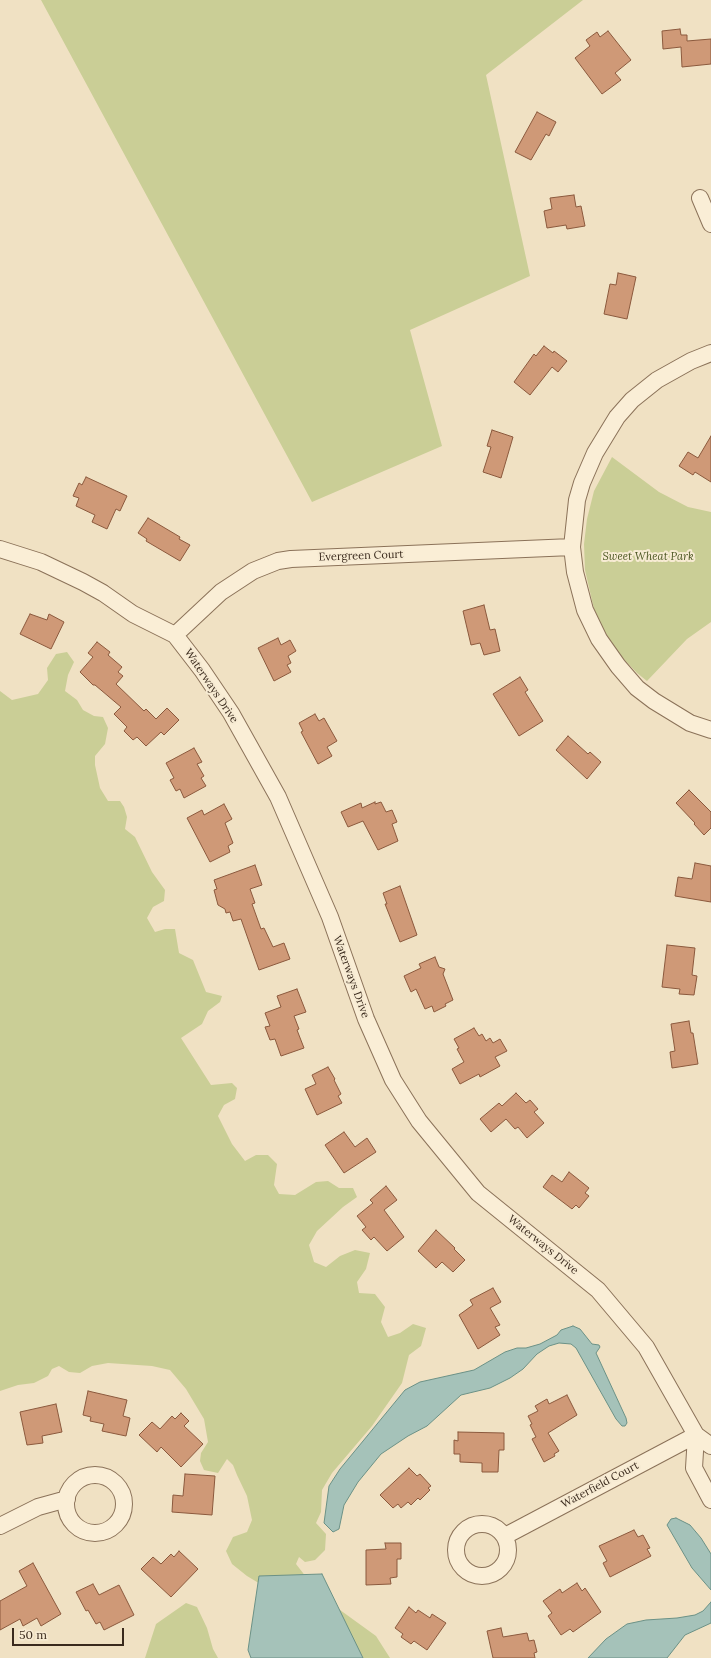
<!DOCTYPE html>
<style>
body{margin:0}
#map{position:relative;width:711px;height:1658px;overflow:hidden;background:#f0e1c3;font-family:Lora,serif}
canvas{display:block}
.scale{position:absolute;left:12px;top:1628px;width:112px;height:18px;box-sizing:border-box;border:2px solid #3a2a1d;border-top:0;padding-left:5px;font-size:12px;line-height:14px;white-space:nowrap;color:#3a2a1d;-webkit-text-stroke:3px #f7ebd3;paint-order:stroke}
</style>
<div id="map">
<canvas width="711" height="1658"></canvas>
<div class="scale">50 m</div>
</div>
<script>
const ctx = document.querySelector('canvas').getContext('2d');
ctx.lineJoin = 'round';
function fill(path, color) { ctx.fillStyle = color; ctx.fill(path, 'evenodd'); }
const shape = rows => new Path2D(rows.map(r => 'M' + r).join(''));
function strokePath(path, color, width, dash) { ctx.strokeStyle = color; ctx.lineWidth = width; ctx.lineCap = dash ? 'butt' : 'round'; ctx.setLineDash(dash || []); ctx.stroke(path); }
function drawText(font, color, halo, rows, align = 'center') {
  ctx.font = font + ' Lora,serif'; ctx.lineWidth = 4; ctx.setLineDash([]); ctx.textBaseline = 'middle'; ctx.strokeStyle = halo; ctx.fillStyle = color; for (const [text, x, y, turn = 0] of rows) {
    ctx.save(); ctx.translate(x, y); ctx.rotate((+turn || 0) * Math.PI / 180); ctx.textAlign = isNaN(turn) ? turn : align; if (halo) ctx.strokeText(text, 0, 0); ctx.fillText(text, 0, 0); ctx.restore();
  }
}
fill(shape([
 [41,0,583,0,486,75,530,276,410,330,442,446,312,502],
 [612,457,659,492,688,507,711,512,711,622,687,639,647,681,637,673,619,654,605,632,594,609,585,570,584,544,587,519,594,491],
 [67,652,74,662,68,675,65,691,77,700,83,710,94,716,103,717,108,728,105,744,95,756,95,765,100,788,108,801,120,801,124,807,127,817,125,829,135,837,152,872,165,890,164,901,153,907,147,918,155,932,165,929,175,929,179,953,193,960,206,992,222,996,220,1002,208,1011,202,1024,181,1038,211,1085,232,1083,237,1088,235,1099,224,1105,218,1116,232,1144,245,1161,256,1155,268,1155,277,1164,274,1185,279,1194,295,1195,316,1182,328,1181,339,1188,353,1188,357,1197,343,1207,317,1231,309,1245,314,1262,326,1267,340,1256,355,1250,370,1253,366,1269,357,1282,359,1293,375,1294,385,1307,381,1322,388,1337,400,1333,413,1324,426,1328,421,1346,409,1355,402,1383,372,1426,332,1473,322,1490,321,1512,316,1523,326,1534,325,1550,315,1560,305,1562,299,1557,296,1564,310,1582,329,1602,376,1636,390,1658,330,1658,267,1588,247,1576,232,1564,226,1551,233,1537,247,1532,252,1520,247,1496,237,1475,233,1465,227,1459,218,1473,204,1470,200,1461,201,1453,208,1442,204,1419,186,1389,170,1370,152,1366,108,1363,92,1366,80,1373,69,1372,59,1366,52,1369,48,1376,34,1383,18,1385,0,1391,0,691,12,700,38,694,48,680,47,668,56,654],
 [186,1603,197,1607,207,1628,213,1649,218,1658,145,1658,156,1624]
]), '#cace96');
const water = shape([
 [573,1326,580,1329,592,1344,599,1345,600,1347,596,1353,626,1418,627,1423,625,1426,622,1426,616,1419,576,1348,571,1344,559,1343,549,1346,537,1354,523,1369,510,1378,490,1388,461,1395,427,1426,408,1436,381,1454,358,1482,344,1505,339,1529,333,1532,324,1523,329,1486,340,1469,405,1390,420,1382,474,1370,505,1352,517,1348,526,1348,540,1344,557,1335,561,1330,573,1326],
 [676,1518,690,1525,701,1538,711,1554,711,1590,692,1568,667,1525,671,1519,676,1518],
 [322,1574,363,1658,251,1658,248,1650,259,1576,322,1574],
 [711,1602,711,1623,685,1635,667,1658,588,1658,606,1639,627,1624,646,1620,677,1618,695,1615,703,1611,711,1602]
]);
fill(water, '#a5c2b9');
strokePath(water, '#6b9186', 1);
const building = shape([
 [680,29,681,35,687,35,687,41,711,39,711,64,682,67,681,47,663,49,662,31,680,29],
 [608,31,631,60,615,73,621,80,602,94,575,58,590,46,586,40,597,32,600,37,608,31],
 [537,112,556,122,549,136,546,134,531,160,515,152,537,112],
 [574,195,576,207,581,206,585,226,567,229,566,225,547,228,544,211,552,209,550,198,574,195],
 [618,273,636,277,627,319,604,314,610,284,616,285,618,273],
 [544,346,553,353,554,351,567,361,558,372,552,367,530,395,514,382,534,354,536,356,544,346],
 [492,430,513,437,501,478,483,472,491,447,487,446,492,430],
 [711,436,711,482,695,472,693,475,679,466,688,452,698,458,711,436],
 [86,477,127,496,120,511,116,509,107,529,92,522,95,515,76,506,79,498,73,496,79,483,82,485,86,477],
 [148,518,180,537,179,539,190,545,180,561,146,541,147,539,138,533,148,518],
 [484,605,490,630,495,629,500,651,484,655,480,643,471,645,463,611,484,605],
 [30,614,47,620,49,614,64,622,51,649,20,634,30,614],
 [278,638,281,645,290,640,296,651,288,656,291,663,287,665,291,672,274,681,258,648,278,638],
 [97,642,110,652,108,655,122,667,118,672,123,676,116,684,144,711,146,709,156,719,167,708,179,720,164,735,161,732,146,746,137,737,133,740,124,731,127,727,114,714,121,707,95,685,93,685,80,672,93,657,88,653,97,642],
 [520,677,528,690,525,692,543,721,519,736,493,694,520,677],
 [315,714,319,721,324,718,337,741,327,747,332,756,318,764,301,732,303,731,299,723,315,714],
 [568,736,588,754,590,752,601,762,587,779,556,750,568,736],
 [194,748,202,762,197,764,204,776,201,778,206,786,184,798,180,789,176,791,170,780,174,778,166,763,194,748],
 [689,790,711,812,711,828,704,835,694,824,695,823,676,803,689,790],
 [375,802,375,804,381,802,386,812,392,810,397,822,392,824,398,841,378,850,363,821,348,827,341,812,361,803,362,808,375,802],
 [224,804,232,819,225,823,233,843,228,846,230,852,210,862,187,818,202,810,204,815,224,804],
 [695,863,711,866,711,902,675,896,678,877,692,879,695,863],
 [255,865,262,885,250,889,255,903,252,904,261,929,264,928,273,947,284,943,290,959,259,970,241,919,233,921,230,912,226,913,225,909,218,905,214,890,217,889,214,880,255,865],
 [400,886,417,935,400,942,385,904,387,904,383,893,400,886],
 [667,945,695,948,692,975,697,976,694,995,679,994,680,989,662,987,667,945],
 [435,957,439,967,445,969,443,974,453,1000,445,1004,446,1006,434,1012,432,1006,425,1009,416,989,411,992,404,976,421,968,419,964,435,957],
 [297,989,306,1012,294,1016,299,1029,297,1030,304,1048,281,1056,275,1039,270,1040,265,1027,270,1026,265,1013,281,1007,277,996,297,989],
 [689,1021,691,1033,693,1033,698,1064,672,1068,670,1052,675,1051,671,1024,689,1021],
 [474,1028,479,1036,482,1034,486,1041,490,1038,493,1043,500,1039,507,1051,495,1057,500,1066,480,1077,479,1074,460,1084,452,1069,464,1062,457,1049,459,1048,454,1039,474,1028],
 [328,1067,335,1079,334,1080,341,1094,338,1096,342,1103,317,1115,305,1089,316,1084,312,1075,328,1067],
 [516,1093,526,1103,530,1100,538,1109,534,1112,544,1123,527,1138,518,1127,515,1129,506,1119,491,1132,480,1119,499,1103,502,1106,516,1093],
 [344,1132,355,1147,367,1138,376,1152,344,1173,325,1145,344,1132],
 [569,1172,589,1188,585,1193,589,1196,579,1208,576,1205,572,1209,543,1187,552,1175,562,1182,569,1172],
 [386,1186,397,1200,384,1210,404,1237,387,1251,374,1237,371,1240,362,1230,366,1227,357,1216,373,1203,370,1200,386,1186],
 [436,1230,455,1248,454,1249,465,1260,453,1272,442,1262,436,1268,418,1251,436,1230],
 [493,1288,501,1302,490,1308,500,1325,495,1327,500,1335,478,1349,459,1315,473,1305,470,1300,493,1288],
 [88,1391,127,1400,123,1416,130,1418,126,1436,102,1431,104,1424,90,1421,91,1417,83,1415,88,1391],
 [567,1395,577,1415,548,1433,559,1451,554,1454,555,1456,544,1462,532,1439,536,1437,530,1425,532,1424,528,1416,538,1411,535,1406,547,1399,549,1404,567,1395],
 [56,1404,62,1432,42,1436,43,1443,27,1445,20,1412,56,1404],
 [181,1413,189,1421,184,1426,203,1444,181,1467,161,1447,157,1452,139,1435,152,1422,160,1429,172,1416,175,1419,181,1413],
 [458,1432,504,1433,504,1450,499,1450,498,1472,482,1472,482,1463,460,1462,460,1454,454,1454,454,1440,458,1441,458,1432],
 [409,1468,417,1476,420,1474,431,1486,428,1488,430,1490,420,1500,418,1498,411,1505,408,1502,401,1508,398,1504,393,1508,380,1495,409,1468],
 [185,1474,215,1476,212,1515,172,1512,173,1495,183,1496,185,1474],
 [634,1530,638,1537,643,1535,650,1548,647,1549,651,1556,610,1577,603,1563,607,1561,599,1546,634,1530],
 [385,1543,401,1543,401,1559,397,1559,397,1577,390,1578,391,1584,366,1585,366,1550,386,1549,385,1543],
 [179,1551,198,1569,171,1597,141,1569,153,1557,161,1564,171,1554,174,1557,179,1551],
 [33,1563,61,1614,41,1626,37,1618,23,1626,20,1619,0,1630,0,1601,27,1586,19,1571,33,1563],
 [577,1583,582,1591,585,1588,601,1612,573,1632,570,1629,561,1635,548,1616,552,1613,543,1601,560,1589,562,1593,577,1583],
 [93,1584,99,1595,119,1585,134,1615,104,1630,100,1622,96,1624,88,1610,86,1611,76,1592,93,1584],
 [409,1607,416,1613,418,1610,430,1618,432,1614,446,1623,427,1650,414,1641,411,1644,401,1637,403,1634,395,1628,409,1607],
 [501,1628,503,1637,527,1633,529,1641,534,1640,537,1652,534,1653,535,1658,493,1658,487,1631,501,1628]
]);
fill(building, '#cf9977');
strokePath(building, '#8b593d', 1);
const minor = shape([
 [700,198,711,224],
 [711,353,691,361,657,380,632,400,617,417,595,453,582,483,577,500,572,547,575,572,585,610,599,639,618,666,637,688,654,701,690,723,711,730],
 [0,549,41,562,83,582,103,593,133,614,175,635,202,670,231,713,278,797,330,917,366,1019,393,1080,419,1121,478,1193,598,1290,646,1347,696,1435,711,1446],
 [175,635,221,592,253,571,278,561,291,559,572,547],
 [696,1435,694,1468,711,1500],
 '66 1504a29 29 0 1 1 58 0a29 29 0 1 1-58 0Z',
 '456 1550a26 26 0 1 1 52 0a26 26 0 1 1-52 0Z',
 [0,1526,38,1507,67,1499],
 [505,1536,696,1435]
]);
strokePath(minor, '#8b7259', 18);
strokePath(minor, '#faeed6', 16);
drawText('11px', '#3a2a1d', '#f7ebd3', [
 ["Evergreen Court",361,556,-2],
 ["Waterways Drive",211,686,56],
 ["Waterways Drive",351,977,70],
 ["Waterways Drive",543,1245,39],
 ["Waterfield Court",600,1485,-28]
]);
drawText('italic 11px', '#4c5723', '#f7ebd3', [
 ["Sweet Wheat Park",648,557]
]);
</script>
